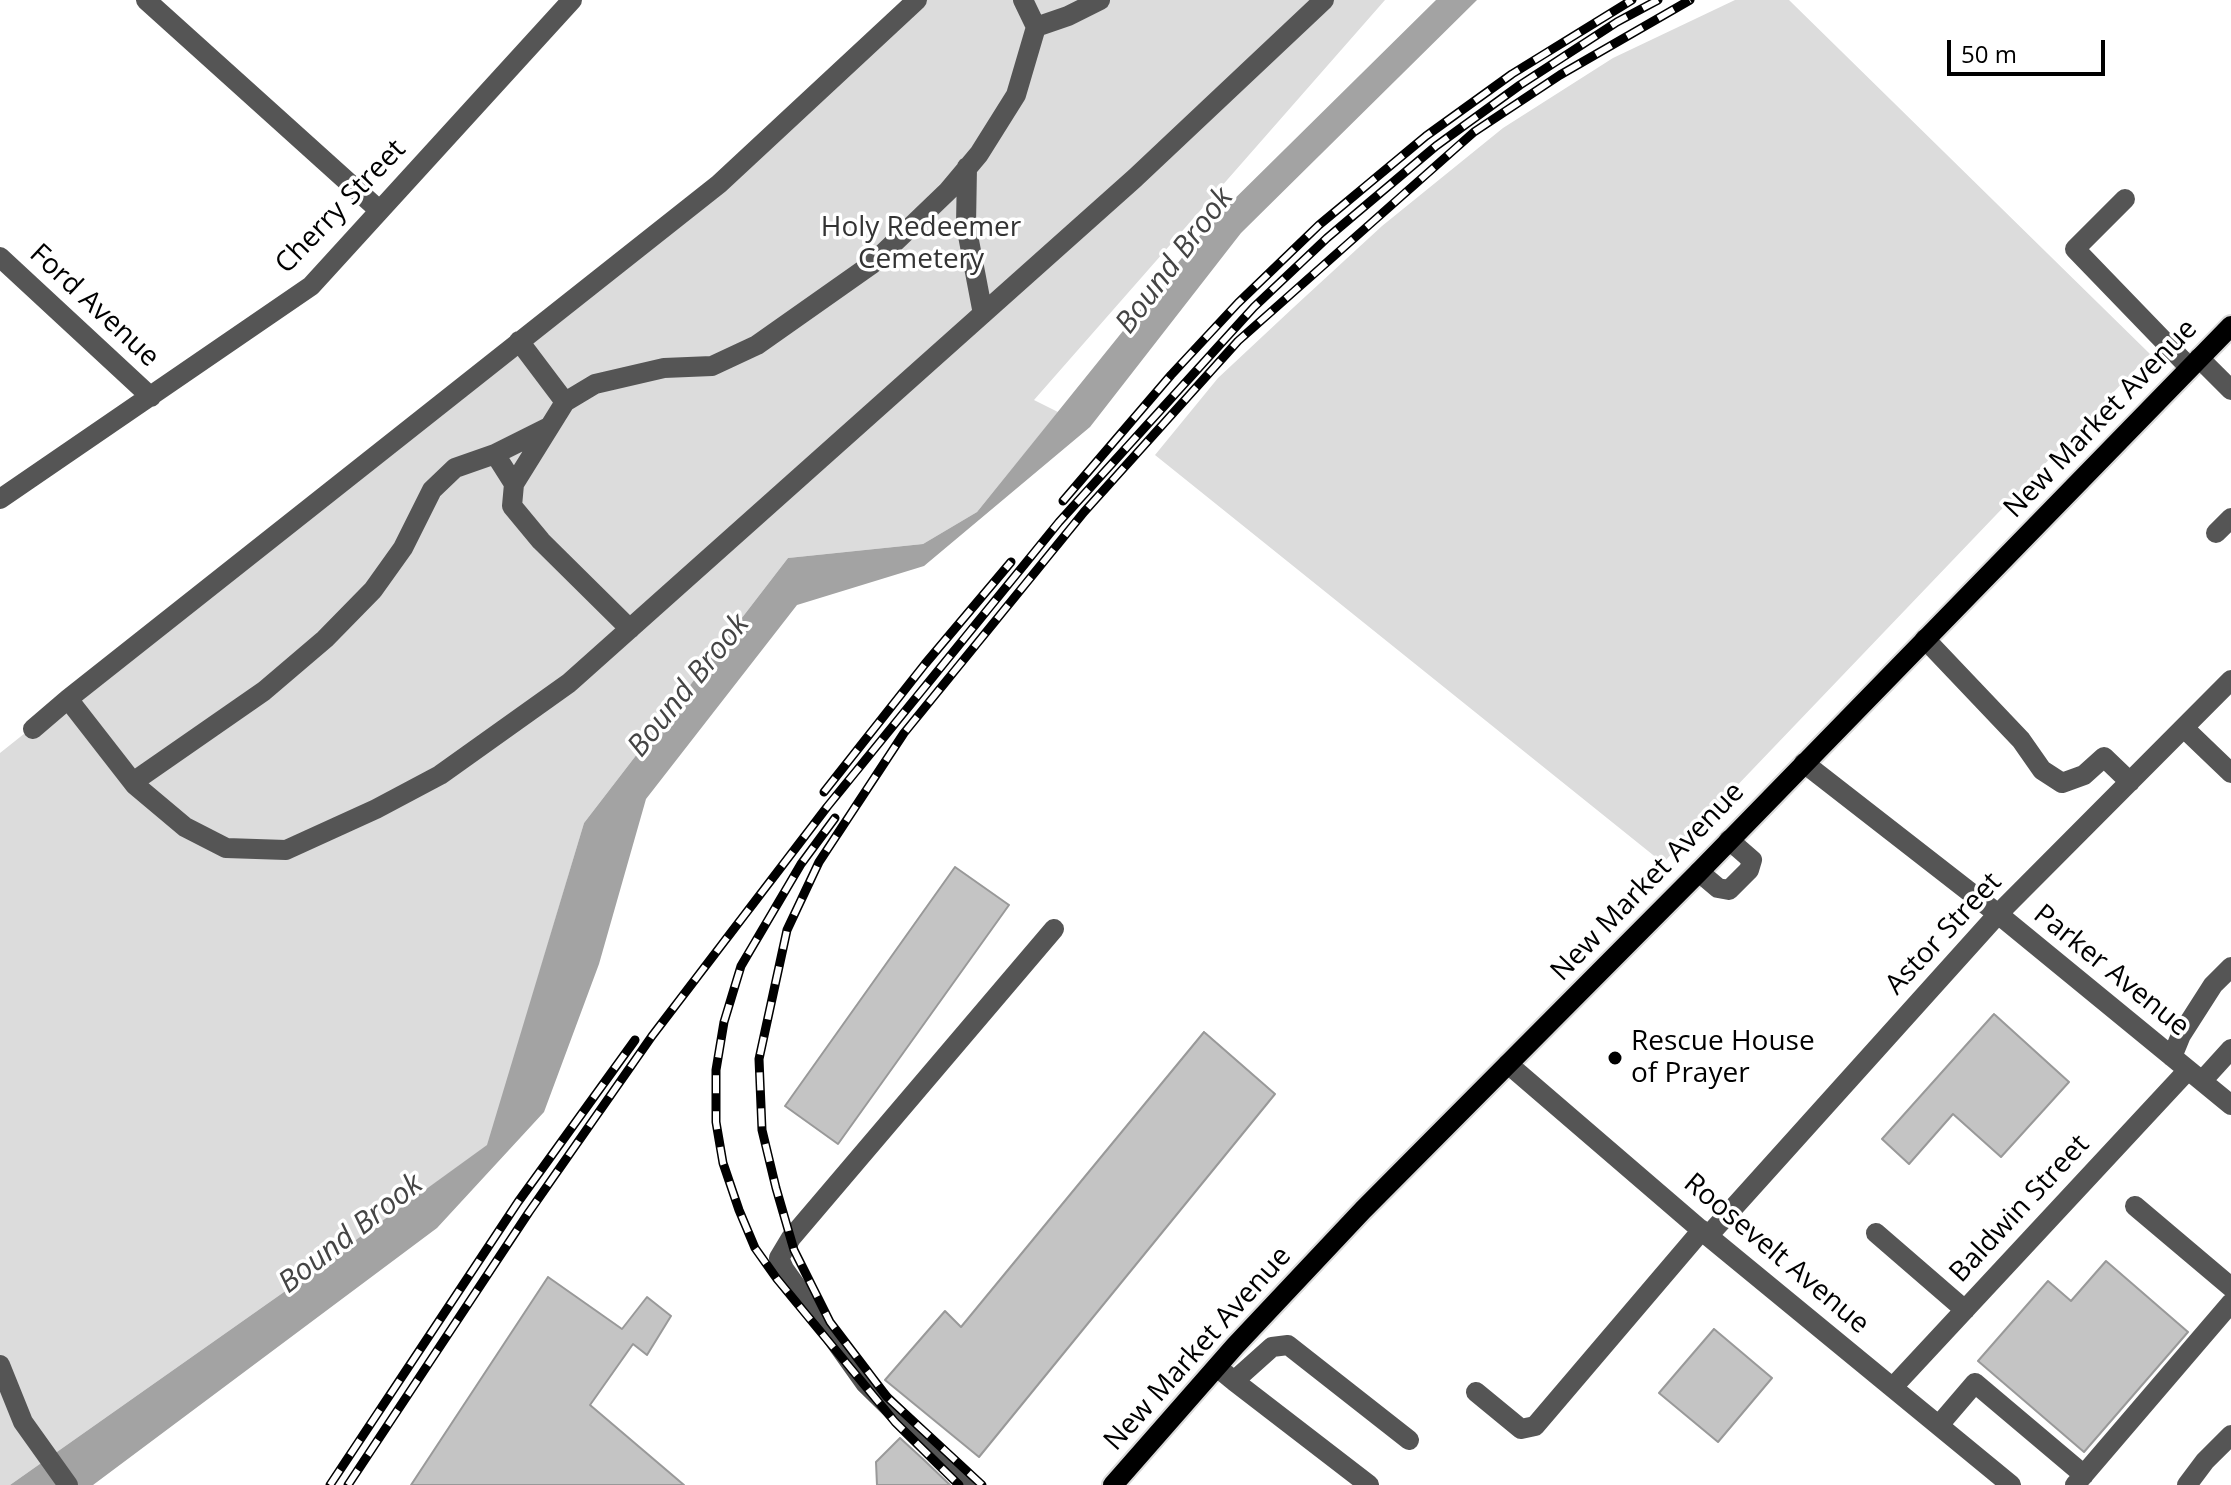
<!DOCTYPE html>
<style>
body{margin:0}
#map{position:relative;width:2231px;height:1485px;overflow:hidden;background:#fff;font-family:"Open Sans",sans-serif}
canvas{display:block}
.scale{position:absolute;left:1947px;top:40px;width:158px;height:36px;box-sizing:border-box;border:4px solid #000;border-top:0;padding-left:10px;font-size:24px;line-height:28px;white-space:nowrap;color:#000;-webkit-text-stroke:6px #fff;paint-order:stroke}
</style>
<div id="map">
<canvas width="2231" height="1485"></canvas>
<div class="scale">50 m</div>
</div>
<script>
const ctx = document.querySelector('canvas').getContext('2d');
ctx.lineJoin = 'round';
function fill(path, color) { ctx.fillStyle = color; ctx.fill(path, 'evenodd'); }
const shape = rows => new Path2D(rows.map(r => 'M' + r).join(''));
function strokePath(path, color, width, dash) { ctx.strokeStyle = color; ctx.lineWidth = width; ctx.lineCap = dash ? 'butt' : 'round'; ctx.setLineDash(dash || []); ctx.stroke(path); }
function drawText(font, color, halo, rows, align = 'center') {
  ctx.font = font + ' "Open Sans",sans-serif'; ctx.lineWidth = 7; ctx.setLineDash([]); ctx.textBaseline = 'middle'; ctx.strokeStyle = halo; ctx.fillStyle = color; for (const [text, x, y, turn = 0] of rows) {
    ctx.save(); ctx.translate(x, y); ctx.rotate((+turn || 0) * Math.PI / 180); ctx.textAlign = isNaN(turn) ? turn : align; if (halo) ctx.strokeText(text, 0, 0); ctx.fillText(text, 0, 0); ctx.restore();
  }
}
fill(shape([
 [904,0,1385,0,1034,400,1058,412,977,512,923,544,788,558,584,823,488,1145,284,1292,10,1485,0,1485,0,753,718,181],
 [1735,0,1789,0,2150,354,1663,863,1155,455,1218,378,1294,307,1382,226,1503,128,1613,58]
]), '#dcdcdc');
fill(shape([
 [1436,0,1477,0,1241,233,1090,427,924,566,797,605,646,799,599,964,544,1112,437,1228,93,1485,10,1485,284,1292,487,1145,584,823,788,558,923,544,977,512,1210,223]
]), '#a3a3a3');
const building = shape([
 [955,867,1009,905,838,1144,785,1106,955,867],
 [1994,1014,2069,1082,2001,1157,1953,1114,1909,1164,1882,1139,1994,1014],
 [1204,1032,1275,1094,979,1457,885,1380,945,1311,961,1327,1204,1032],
 [2106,1261,2188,1332,2084,1452,1978,1361,2048,1281,2071,1301,2106,1261],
 [548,1277,622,1329,647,1297,671,1316,647,1355,633,1344,590,1405,684,1485,411,1485,548,1277],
 [1714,1329,1772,1378,1718,1442,1659,1393,1714,1329],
 [900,1438,924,1460,950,1485,877,1485,876,1462,900,1438]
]);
fill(building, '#c4c4c4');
strokePath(building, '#999', 2);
const major = shape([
 [1113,1485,1235,1346,1363,1210,1699,872,2231,326]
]);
strokePath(major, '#dbdbdb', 24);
strokePath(shape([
 [146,0,379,210],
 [1023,0,1036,27,1068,16,1100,0],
 [967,167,966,225,983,314],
 [2125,199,2075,249,2189,367],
 [0,257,151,397],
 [519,341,565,402,595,384,664,368,712,366,757,345,872,264,948,191,979,154,1016,95,1036,27],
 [2199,358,2231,390],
 [565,402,514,484,512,506,541,541,630,629],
 [514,484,495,454,549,427],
 [0,499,311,286,572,0],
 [2216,533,2231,518],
 [1925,639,2021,740,2042,770,2062,783,2084,775,2104,757,2130,782],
 [68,699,719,184,917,0],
 [2184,728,2231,773],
 [33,729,68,699,135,785,185,827,226,848,286,850,376,809,440,775,569,683,1135,178,1324,0],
 [1804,763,1998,914,2231,1105],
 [133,782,264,691,325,639,373,590,403,548,432,490,455,468,495,454],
 [1699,872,1718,888,1729,890,1749,870,1752,860,1729,840],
 [2172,1057,2181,1035,2213,985,2231,967],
 [1508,1064,1708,1236,2011,1485],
 [2202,1081,2231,1049],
 [2135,1206,2231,1287],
 [1876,1233,1965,1310],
 [1708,1236,1998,914,2231,680],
 [0,1365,23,1422,68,1485],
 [1217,1367,1234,1381,1272,1347,1288,1345,1409,1440],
 [1234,1381,1369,1485],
 [1893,1387,2188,1070],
 [1476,1392,1521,1429,1535,1426,1702,1230],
 [1939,1425,1975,1383,2084,1475],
 [969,1485,865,1383,784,1269,779,1258,791,1238,1054,929],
 [2075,1485,2231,1303],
 [2187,1485,2205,1461,2231,1435]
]), '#555', 20);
strokePath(major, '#000', 20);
const rail = shape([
 [1063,501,1171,375,1238,303,1319,225,1426,136,1512,74,1632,0],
 [824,792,925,664,1011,562],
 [835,818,801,864,741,966,724,1022,716,1070,716,1122,723,1163,739,1210,755,1248,777,1279,895,1422,959,1485],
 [330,1485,518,1202,635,1040],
 [348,1485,529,1212,652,1036,827,807,1059,522,1254,307,1327,238,1436,146,1520,85,1617,22,1658,0],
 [982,1485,887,1397,830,1322,794,1250,776,1188,762,1130,759,1059,787,930,819,862,904,733,1084,512,1238,341,1474,132,1560,75,1690,0]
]);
strokePath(rail, '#000', 9);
strokePath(rail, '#fff', 6, [18]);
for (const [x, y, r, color] of [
 [1615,1058,8,"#000"]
]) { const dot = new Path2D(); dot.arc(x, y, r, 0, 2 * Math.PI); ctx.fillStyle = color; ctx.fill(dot); strokePath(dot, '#fff', 3); }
drawText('28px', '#000', '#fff', [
 ["Cherry Street",341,207,-46],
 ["Ford Avenue",94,306,43],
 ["New Market Avenue",2101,419,-46],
 ["New Market Avenue",1648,882,-46],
 ["Astor Street",1944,934,-47],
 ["Parker Avenue",2111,971,39],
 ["Baldwin Street",2020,1209,-47],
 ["Roosevelt Avenue",1776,1254,40],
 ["New Market Avenue",1198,1349,-48]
]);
drawText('28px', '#333', '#fff', [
 ["Holy Redeemer",921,228],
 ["Cemetery",921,260]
]);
drawText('28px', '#000', '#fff', [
 ["Rescue House",1631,1042],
 ["of Prayer",1631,1074]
], 'left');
drawText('italic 30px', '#444', '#fff', [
 ["Bound Brook",1175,261,-53],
 ["Bound Brook",689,686,-51],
 ["Bound Brook",351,1234,-38]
]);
</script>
